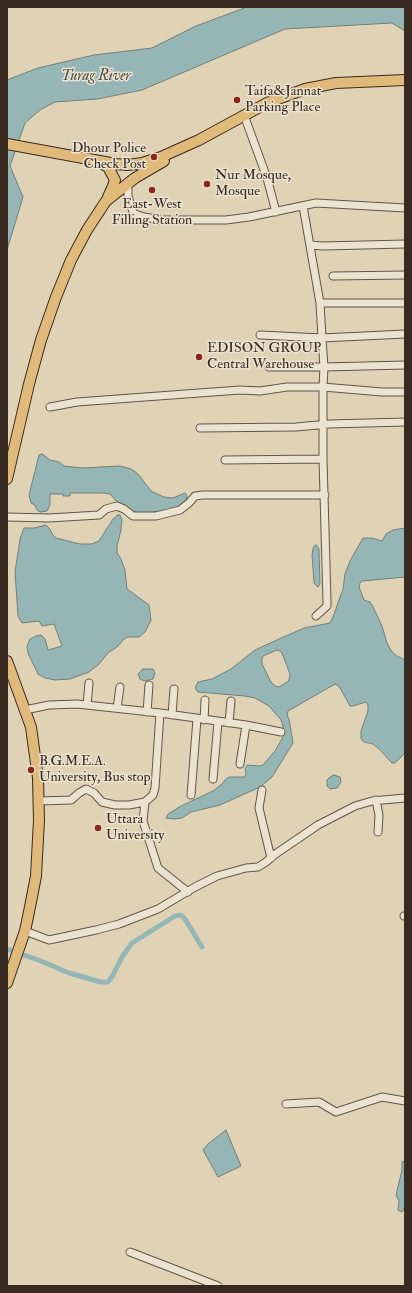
<!DOCTYPE html>
<style>
body{margin:0}
#map{position:relative;width:412px;height:1293px;overflow:hidden;background:#e0d3b5;font-family:"IM FELL Double Pica",serif}
canvas{display:block}
.frame{position:absolute;inset:0;border:8px solid #382a21;pointer-events:none}
</style>
<div id="map">
<canvas width="412" height="1293"></canvas>
<div class="frame"></div>
</div>
<script>
const ctx = document.querySelector('canvas').getContext('2d');
ctx.lineJoin = 'round';
function fill(path, color) { ctx.fillStyle = color; ctx.fill(path, 'evenodd'); }
const shape = rows => new Path2D(rows.map(r => 'M' + r).join(''));
function strokePath(path, color, width, dash) { ctx.strokeStyle = color; ctx.lineWidth = width; ctx.lineCap = dash ? 'butt' : 'round'; ctx.setLineDash(dash || []); ctx.stroke(path); }
function drawText(font, color, halo, rows, align = 'center') {
  ctx.font = font + ' "IM FELL Double Pica",serif'; ctx.lineWidth = 3; ctx.setLineDash([]); ctx.textBaseline = 'middle'; ctx.strokeStyle = halo; ctx.fillStyle = color; for (const [text, x, y, turn = 0] of rows) {
    ctx.save(); ctx.translate(x, y); ctx.rotate((+turn || 0) * Math.PI / 180); ctx.textAlign = isNaN(turn) ? turn : align; if (halo) ctx.strokeText(text, 0, 0); ctx.fillText(text, 0, 0); ctx.restore();
  }
}
const water = shape([
 [247,7,405,7,405,31,392,23,285,29,142,90,97,99,55,102,40,110,25,123,10,166,23,197,7,250,7,80,38,68,94,55,152,48,196,26,247,7],
 [42,454,45,456,50,460,59,462,64,466,82,468,120,466,131,469,138,474,151,491,164,497,173,498,185,493,187,496,186,500,179,506,168,510,147,513,137,513,119,504,110,494,103,493,70,493,70,496,63,496,63,494,50,494,50,505,47,511,40,512,37,510,35,505,31,503,29,495,39,455,42,454],
 [118,515,120,515,122,519,121,530,117,546,117,553,121,559,125,570,127,589,149,605,151,620,145,632,139,637,127,637,123,640,117,647,108,653,98,665,89,672,70,679,55,680,45,678,38,674,28,653,27,646,30,639,36,636,41,635,45,639,48,650,62,646,54,624,42,626,39,621,22,623,18,616,15,572,20,539,24,528,34,528,46,525,49,528,53,535,56,538,80,544,92,544,99,541,113,519,118,515],
 [405,528,405,577,362,581,360,583,359,587,364,600,370,602,372,605,382,626,387,643,392,652,397,656,405,660,405,753,395,763,392,763,379,749,373,744,364,742,361,739,361,731,368,711,368,705,366,702,353,706,350,706,339,686,335,684,288,711,287,715,289,719,293,743,272,777,260,787,220,805,191,812,182,818,174,819,166,818,168,814,181,806,213,791,222,784,225,780,229,777,245,777,246,773,245,769,247,765,260,766,263,765,275,751,283,737,283,726,281,720,269,706,255,698,245,696,198,692,195,688,198,682,212,679,231,669,255,650,279,639,304,628,330,623,333,617,343,589,345,574,350,561,363,538,372,538,382,541,386,534,393,530,405,528],
 [277,650,280,651,282,653,290,674,289,680,287,682,279,687,275,686,271,682,262,664,262,659,263,656,277,650],
 [316,545,318,547,319,550,320,584,318,587,314,583,312,555,313,549,314,546,316,545],
 [143,669,153,669,155,673,153,679,144,681,140,679,138,674,143,669],
 [334,775,340,777,341,782,337,788,330,789,327,786,327,780,330,777,334,775],
 [226,1130,241,1166,218,1177,203,1150,208,1144,226,1130],
 [405,1161,405,1207,402,1212,398,1210,399,1201,396,1195,402,1170,402,1162,405,1161]
]);
fill(water, '#96b6b6');
strokePath(water, '#707e7a', 1);
strokePath(shape([
 [7,949,41,961,69,973,87,978,100,982,108,982,112,977,122,957,132,943,175,916,181,915,185,919,202,947]
]), '#96b6b6', 5);
const minor = shape([
 [244,115,267,178,276,212],
 [128,183,128,196,133,212,135,214,144,217,161,220,226,220,249,217,316,203,405,208],
 [303,206,320,303,322,338,324,367,323,387,323,459,327,602,327,606,316,616],
 [310,245,323,246,405,244],
 [333,276,405,275],
 [320,303,405,303],
 [260,335,322,338,405,334],
 [269,367,324,367,405,365],
 [50,407,77,402,240,390,260,391,287,387,323,387,382,392,405,392],
 [200,428,296,427,329,424,405,422],
 [225,460,323,459],
 [7,517,49,518,99,515,106,509,117,506,124,509,133,516,156,516,180,510,189,503,195,496,203,495,325,495],
 [87,705,89,683],
 [117,708,120,687],
 [25,710,49,705,77,704,160,713,246,725,281,732],
 [147,712,149,685],
 [172,715,174,689],
 [204,720,205,700],
 [229,723,231,701],
 [240,764,246,725],
 [213,779,218,722],
 [262,790,259,808,271,858],
 [191,795,197,719],
 [376,800,379,815,378,832],
 [39,801,71,800,79,793,86,789,94,793,102,802,115,805,129,805,145,802,143,821,158,868,188,892],
 [145,802,153,795,155,788,160,713],
 [404,916,405,916],
 [25,931,49,940,96,930,119,924,158,909,195,887,217,876,246,868,258,867,266,862,274,855,318,825,355,806,372,801,405,798],
 [286,1104,319,1102,336,1112,382,1097,405,1101],
 [130,1252,218,1286]
]);
const highway = shape([
 [7,144,116,164,128,165,142,163,161,157,199,140,267,103,305,89,336,83,405,80],
 [99,162,108,167,115,180,113,186,108,197],
 [7,479,29,384,41,340,56,297,71,260,87,230,106,201,135,178,164,161],
 [7,661,31,727,38,778,39,820,36,876,30,907,25,931,7,983]
]);
strokePath(minor, '#625446', 9);
strokePath(highway, '#382a21', 12);
strokePath(minor, '#ebe2cf', 7);
strokePath(highway, '#e0ba7a', 10);
for (const [x, y, r, color] of [
 [237,100,4,"#8f2418"],
 [154,157,4,"#8f2418"],
 [207,184,4,"#8f2418"],
 [152,190,4,"#8f2418"],
 [199,357,4,"#8f2418"],
 [31,770,4,"#8f2418"],
 [98,828,4,"#8f2418"]
]) { const dot = new Path2D(); dot.arc(x, y, r, 0, 2 * Math.PI); ctx.fillStyle = color; ctx.fill(dot); strokePath(dot, '#ebe2cf', 1.5); }
drawText('14px', '#382a21', '#ebe2cf', [
 ["Taifa&Jannat",245,92],
 ["Parking Place",245,108],
 ["Dhour Police",146,149,"right"],
 ["Check Post",146,165,"right"],
 ["Nur Mosque,",215,176],
 ["Mosque",215,192],
 ["East-West",152,205,"center"],
 ["Filling Station",152,221,"center"],
 ["EDISON GROUP",207,349],
 ["Central Warehouse",207,365],
 ["B.G.M.E.A.",39,762],
 ["University, Bus stop",39,778],
 ["Uttara",106,820],
 ["University",106,836]
], 'left');
drawText('italic 15px', '#504d46', '#ebe2cf', [
 ["Turag River",96,77]
]);
</script>
